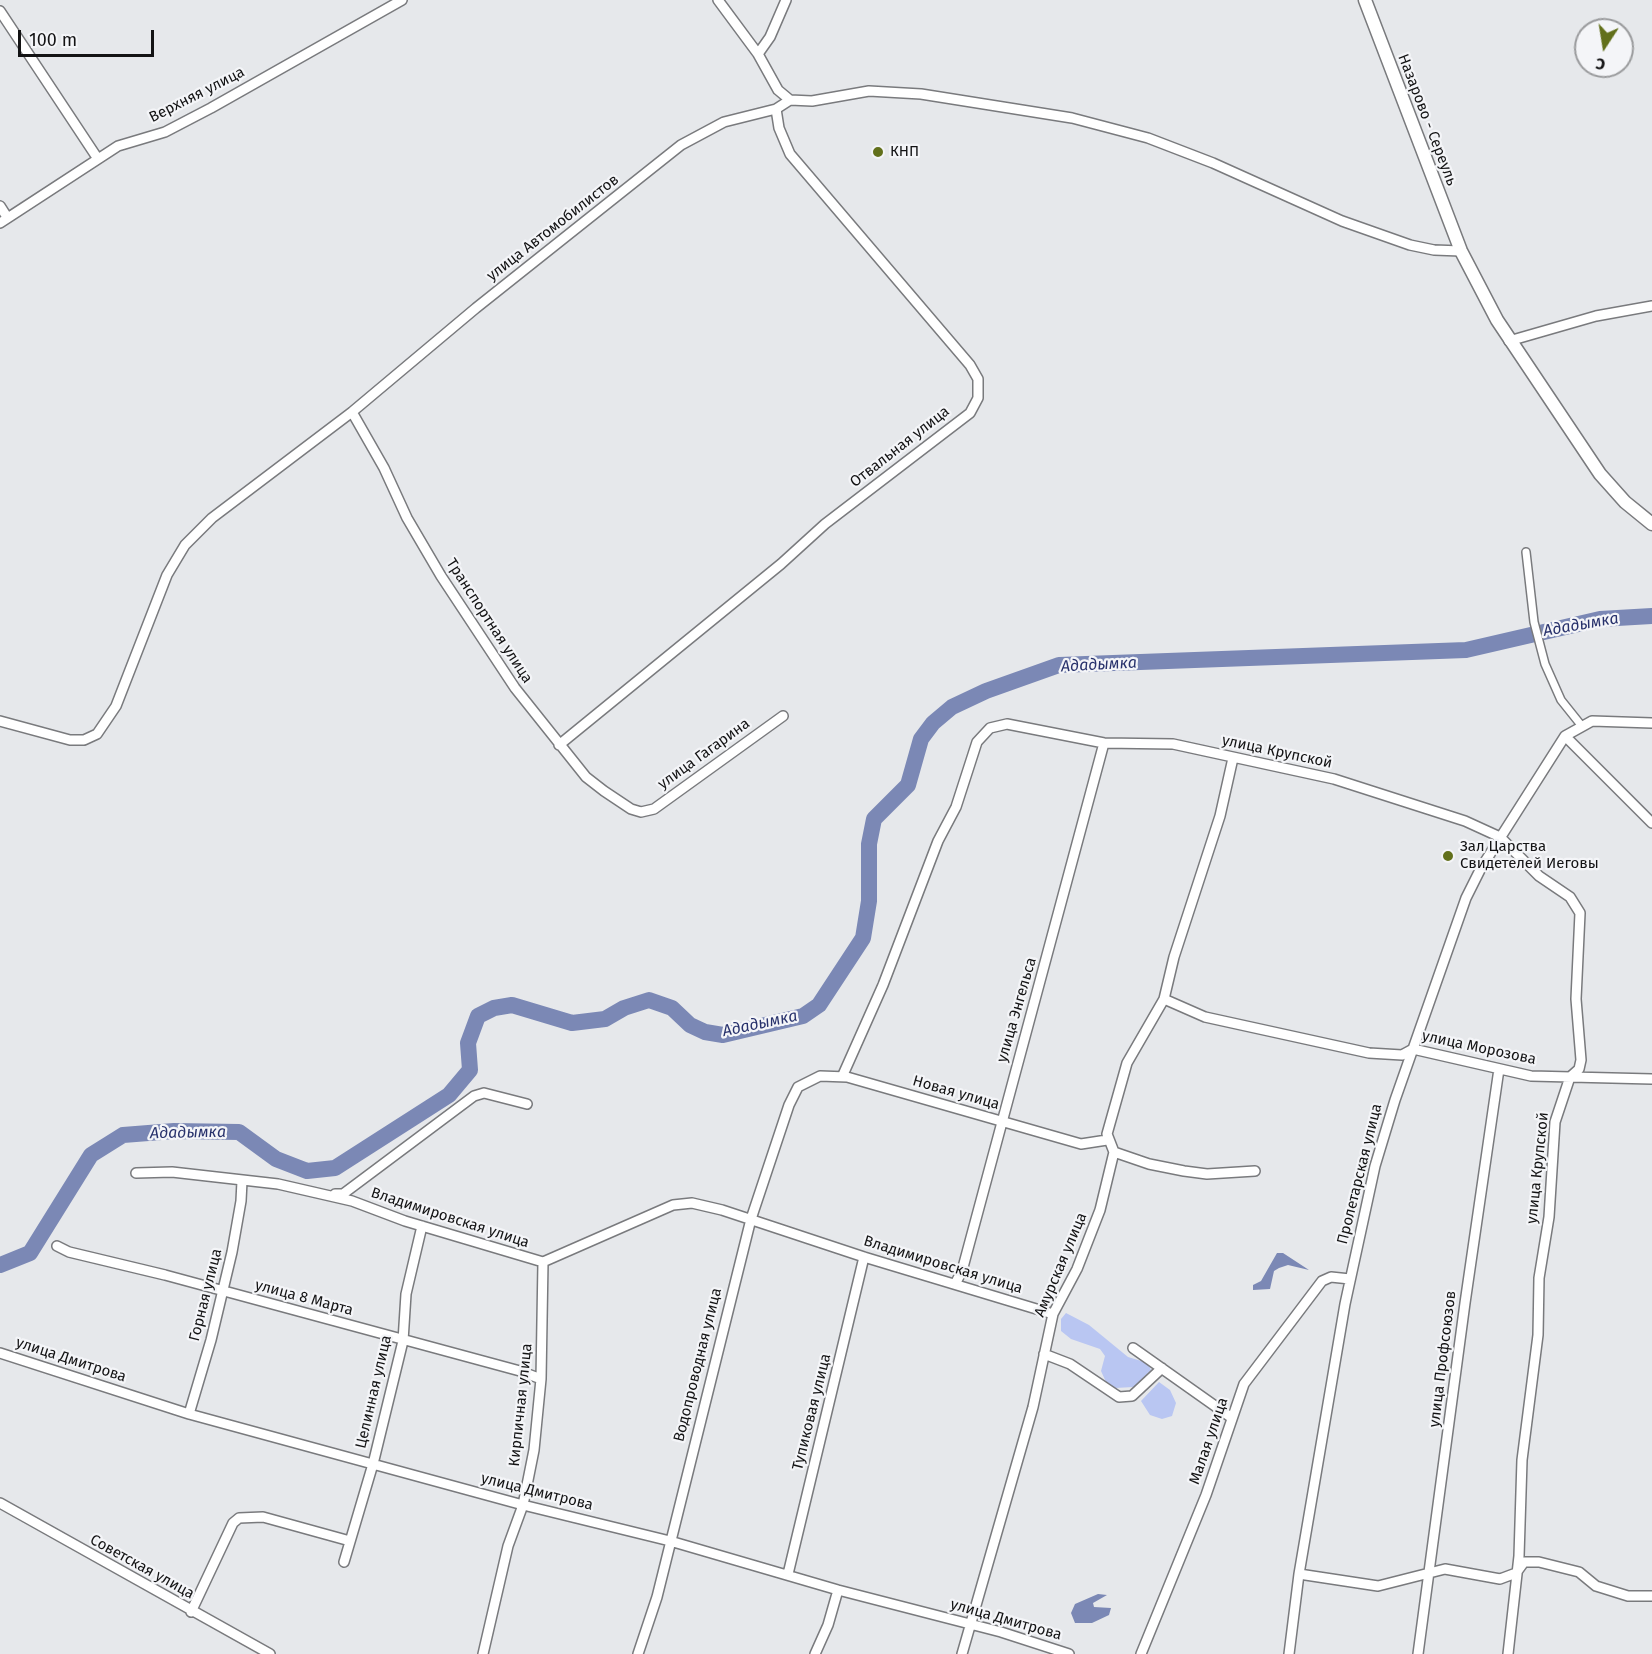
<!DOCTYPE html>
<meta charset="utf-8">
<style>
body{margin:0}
#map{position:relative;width:1652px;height:1654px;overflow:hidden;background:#e6e8eb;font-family:"Fira Sans",sans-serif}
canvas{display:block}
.north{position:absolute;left:1574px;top:18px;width:60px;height:60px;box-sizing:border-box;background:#f4f5f8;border:2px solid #9a9b9d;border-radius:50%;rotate:192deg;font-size:16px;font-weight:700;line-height:24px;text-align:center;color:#131314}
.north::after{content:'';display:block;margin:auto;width:21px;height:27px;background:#62701b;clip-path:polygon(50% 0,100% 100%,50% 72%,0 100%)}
.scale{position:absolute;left:18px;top:30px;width:136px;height:27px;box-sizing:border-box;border:3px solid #131314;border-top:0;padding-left:8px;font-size:18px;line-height:21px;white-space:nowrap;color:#131314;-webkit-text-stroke:4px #f4f5f8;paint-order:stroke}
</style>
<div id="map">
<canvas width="1652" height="1654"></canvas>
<div class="north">С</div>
<div class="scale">100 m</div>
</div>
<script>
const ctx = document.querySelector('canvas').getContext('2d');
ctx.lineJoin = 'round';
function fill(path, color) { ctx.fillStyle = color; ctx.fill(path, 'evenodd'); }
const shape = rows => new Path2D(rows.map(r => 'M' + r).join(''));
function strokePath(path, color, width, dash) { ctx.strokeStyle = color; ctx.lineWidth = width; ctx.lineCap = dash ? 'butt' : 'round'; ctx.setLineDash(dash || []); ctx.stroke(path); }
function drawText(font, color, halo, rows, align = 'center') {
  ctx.font = font + ' "Fira Sans",sans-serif'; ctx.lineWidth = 4.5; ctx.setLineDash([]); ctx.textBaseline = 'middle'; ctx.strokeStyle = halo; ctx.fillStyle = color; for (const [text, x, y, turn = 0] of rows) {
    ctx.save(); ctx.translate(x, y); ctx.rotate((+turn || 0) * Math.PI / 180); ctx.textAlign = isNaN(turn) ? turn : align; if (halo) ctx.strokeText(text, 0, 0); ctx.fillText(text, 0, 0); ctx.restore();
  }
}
fill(shape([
 [1066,1313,1089,1325,1128,1357,1148,1363,1151,1370,1134,1387,1115,1388,1106,1382,1101,1371,1105,1356,1100,1349,1071,1339,1061,1331,1061,1319],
 [1159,1382,1170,1390,1176,1403,1172,1416,1162,1419,1150,1415,1141,1401]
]), '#b9c6f2');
fill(shape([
 [1277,1253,1283,1253,1309,1270,1288,1265,1279,1268,1274,1271,1270,1289,1253,1290,1253,1285,1261,1281],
 [1098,1594,1107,1595,1093,1603,1094,1607,1111,1608,1109,1615,1092,1623,1075,1623,1071,1613,1075,1604]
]), '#7b88b5');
strokePath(shape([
 [0,1265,30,1253,91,1155,123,1135,174,1131,239,1132,276,1159,307,1171,335,1168,449,1095,470,1070,468,1043,478,1016,494,1008,512,1005,572,1023,605,1019,624,1008,649,1000,672,1008,690,1025,705,1032,723,1035,803,1016,819,1005,863,938,869,901,869,844,874,819,908,785,921,739,933,723,952,707,986,691,1059,665,1466,650,1600,619,1652,616]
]), '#7b88b5', 16);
const pedestrian = shape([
 [1526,552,1534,622,1545,664,1561,700,1581,725]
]);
const minor = shape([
 [718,0,758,54,778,90,790,100,812,101,869,91,921,94,1072,118,1148,138,1213,163,1342,221,1410,245,1434,250,1461,251],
 [0,11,98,159],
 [758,54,770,37,786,0],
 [0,206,7,217],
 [0,223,118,146,165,132,211,108,402,0],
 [1509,341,1596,316,1652,306],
 [352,412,384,468,407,518,441,576,515,688,586,777,604,791,631,809,641,812,654,809,783,716],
 [0,721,70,740,84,740,97,734,116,706,167,575,185,545,212,518,352,412,476,308,681,145,724,122,776,109,790,100],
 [1565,736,1652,823],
 [559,745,781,564,825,524,970,413,978,398,978,379,970,365,790,154,779,128,776,109],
 [1164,999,1205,1017,1369,1053,1402,1055,1413,1049,1531,1076,1652,1079],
 [842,1077,883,985,938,841,956,807,977,742,990,728,1007,724,1104,743,1173,744,1334,779,1465,821,1500,837,1539,876,1570,897,1580,913,1576,999,1581,1060,1579,1069,1570,1077,1555,1122,1549,1217,1539,1278,1538,1335,1522,1460,1519,1556,1508,1654],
 [1114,1152,1149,1164,1184,1171,1207,1174,1255,1171],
 [136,1173,172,1172,278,1184,352,1201,405,1221,543,1262,673,1205,692,1203,722,1210,864,1257,1053,1314],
 [335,1194,343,1194,474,1096,484,1093,527,1104],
 [57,1246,69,1252,165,1275,520,1371,541,1379],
 [955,1284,962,1271,1104,743],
 [1133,1348,1232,1418],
 [0,1353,189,1414,523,1505,670,1541,838,1590,1001,1632,1069,1654],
 [1044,1354,1070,1364,1119,1397,1132,1396,1162,1368],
 [189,1414,211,1340,232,1252,241,1201,242,1181],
 [0,1503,270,1654],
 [344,1562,373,1464,403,1341,406,1294,422,1226],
 [788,1574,864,1257],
 [1299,1574,1378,1586,1445,1569,1500,1579,1516,1573,1524,1562,1539,1562,1579,1572,1596,1586,1628,1596,1652,1596],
 [191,1612,233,1523,239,1518,263,1517,350,1541],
 [483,1654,508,1546,523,1505,534,1450,541,1379,543,1262],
 [638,1654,657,1597,751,1219,789,1105,798,1087,820,1076,847,1077,1081,1144,1107,1140],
 [815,1654,828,1625,838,1590],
 [962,1654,1033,1407,1053,1314,1077,1269,1100,1210,1114,1152,1107,1134,1127,1063,1164,999,1174,957,1220,816,1233,758],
 [1141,1654,1206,1495,1244,1384,1322,1281,1331,1277,1350,1279],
 [1289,1654,1299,1574,1345,1304,1375,1166,1395,1100,1466,898,1481,868,1565,736,1592,721,1652,723],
 [1418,1654,1465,1303,1499,1069]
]);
const tertiary = shape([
 [1365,0,1461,251,1497,320,1600,474,1625,502,1652,524]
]);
strokePath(pedestrian, '#797a7d', 10);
strokePath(minor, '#797a7d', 12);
strokePath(tertiary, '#797a7d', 15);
strokePath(pedestrian, '#fff', 7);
strokePath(minor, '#fff', 9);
strokePath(tertiary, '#fff', 12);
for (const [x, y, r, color] of [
 [878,152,6,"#62701b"],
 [1448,856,6,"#62701b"]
]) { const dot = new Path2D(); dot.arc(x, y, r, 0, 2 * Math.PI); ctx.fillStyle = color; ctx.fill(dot); strokePath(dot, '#f4f5f8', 2); }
drawText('15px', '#131314', '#f4f5f8', [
 ["Верхняя улица",197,95,-27],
 ["Назарово - Сереуль",1427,120,69],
 ["улица Автомобилистов",553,228,-38],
 ["Отвальная улица",900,447,-38],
 ["Транспортная улица",489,621,57],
 ["улица Крупской",1277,752,12],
 ["улица Гагарина",704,754,-36],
 ["улица Энгельса",1017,1010,-74],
 ["улица Морозова",1479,1048,12],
 ["Новая улица",956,1093,16],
 ["улица Крупской",1538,1168,-84],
 ["Пролетарская улица",1360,1174,-76],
 ["Владимировская улица",450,1218,18],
 ["Владимировская улица",943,1265,17],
 ["Амурская улица",1061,1265,-67],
 ["Горная улица",206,1295,-76],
 ["улица 8 Марта",304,1298,15],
 ["улица Профсоюзов",1443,1359,-83],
 ["улица Дмитрова",71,1360,18],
 ["Водопроводная улица",698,1365,-76],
 ["Целинная улица",374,1392,-77],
 ["Кирпичная улица",521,1405,-84],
 ["Тупиковая улица",812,1412,-76],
 ["Малая улица",1209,1441,-71],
 ["улица Дмитрова",537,1492,14],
 ["Советская улица",142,1567,29],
 ["улица Дмитрова",1006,1620,16]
]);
drawText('15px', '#131314', '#f4f5f8', [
 ["КНП",890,152],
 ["Зал Царства",1460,847],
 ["Свидетелей Иеговы",1460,864]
], 'left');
drawText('italic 16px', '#28326c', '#f4f5f8', [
 ["Ададымка",1581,625,-10],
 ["Ададымка",1099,665,-3],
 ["Ададымка",760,1024,-12],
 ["Ададымка",188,1133,-1]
]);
</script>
